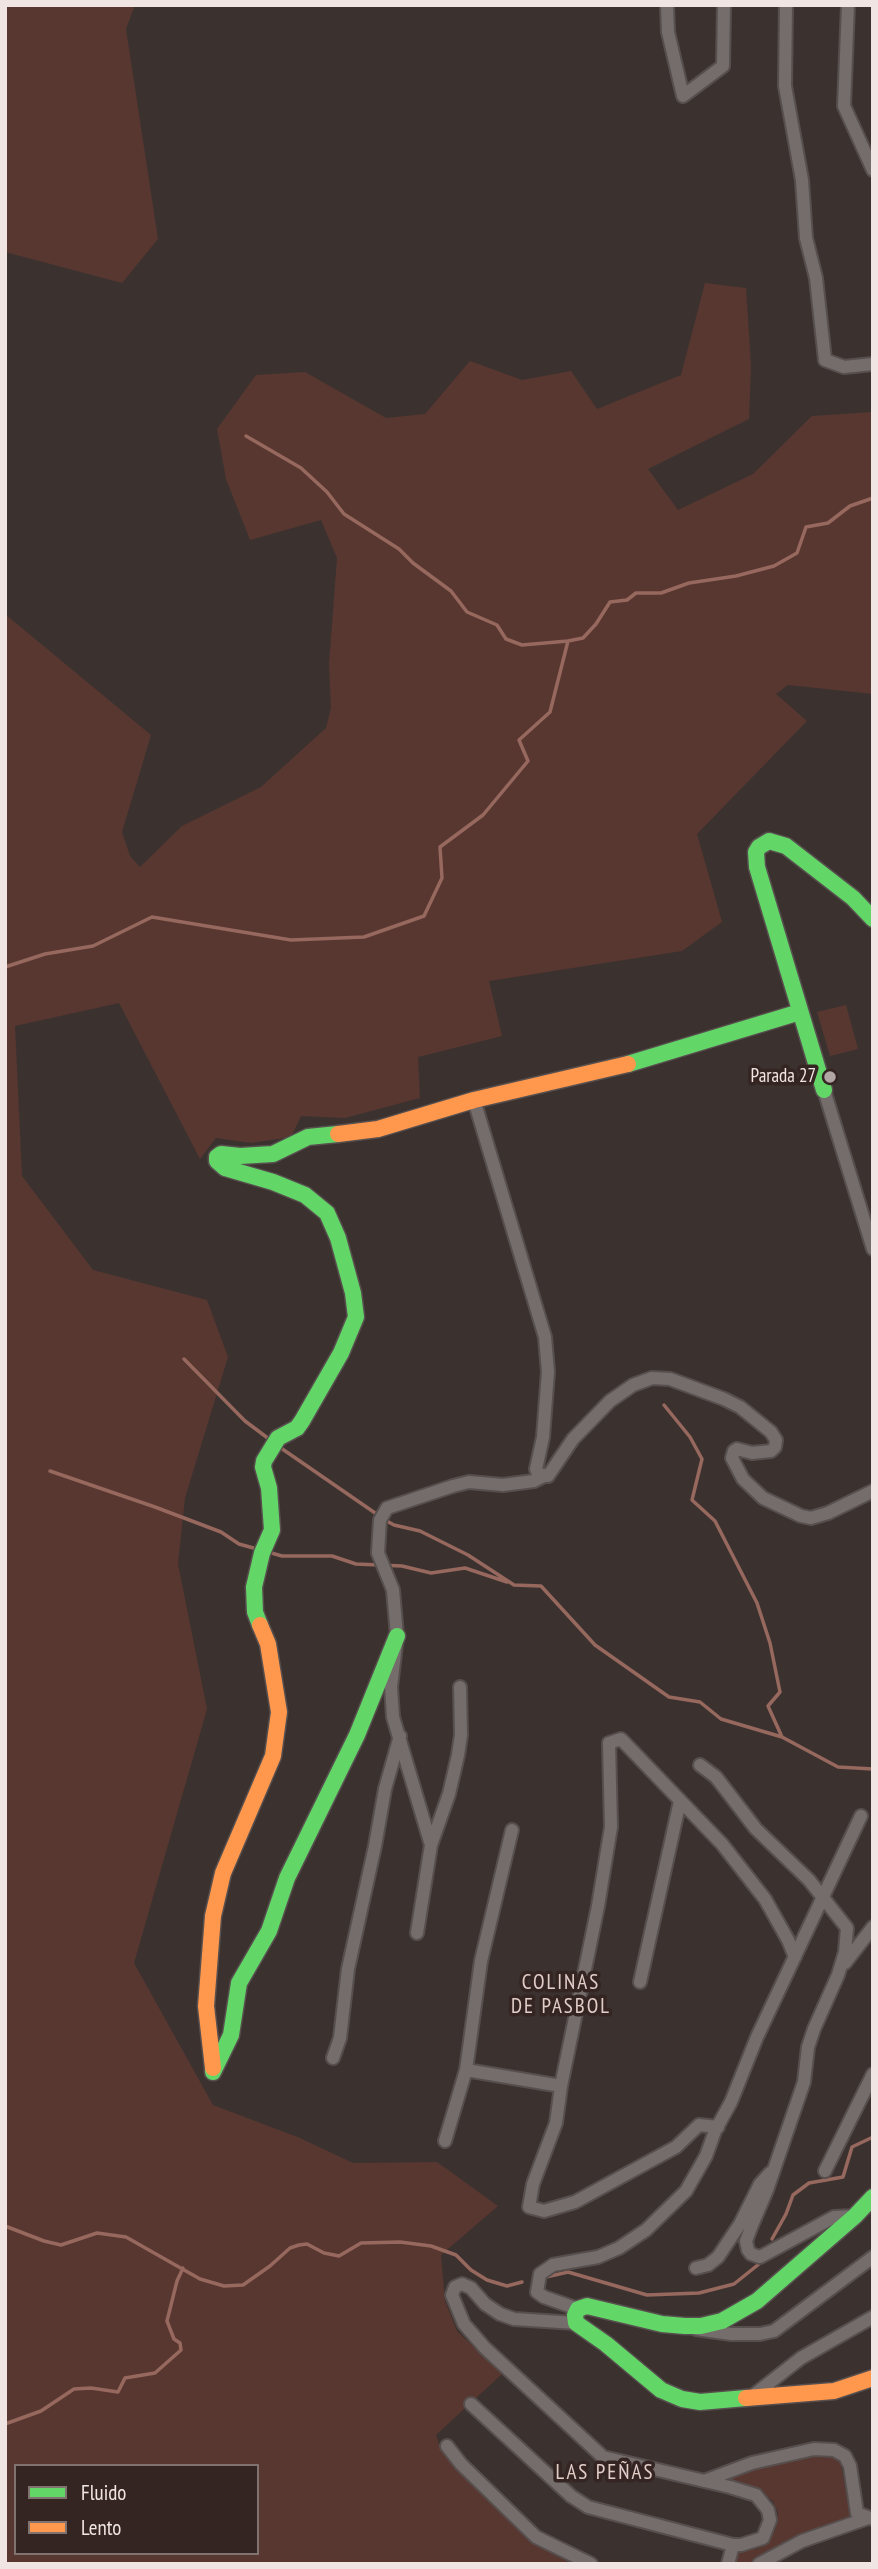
<!DOCTYPE html>
<meta charset="utf-8">
<style>
body{margin:0}
#map{position:relative;width:878px;height:2569px;overflow:hidden;background:#3b3230;font-family:"PT Sans Narrow",sans-serif}
canvas{display:block}
.frame{position:absolute;inset:0;border:7px solid #f0e5e3;pointer-events:none}
.legend{position:absolute;left:14px;top:2464px;width:245px;height:91px;box-sizing:border-box;background:#352522;border:2px solid #80726f;margin:0;padding:9px 12px;list-style:none;font-size:21px;color:#f0e5e3}
.legend li{display:flex;align-items:center;gap:14px;height:35px}
.legend b{width:35px;border:2px solid #80726f}
</style>
<div id="map">
<canvas width="878" height="2569"></canvas>
<div class="frame"></div>
<ul class="legend">
<li><b style="height:9px;background:#63d668"></b>Fluido</li>
<li><b style="height:9px;background:#ff974d"></b>Lento</li>
</ul>
</div>
<script>
const ctx = document.querySelector('canvas').getContext('2d');
ctx.lineJoin = 'round';
function fill(path, color) { ctx.fillStyle = color; ctx.fill(path, 'evenodd'); }
const shape = rows => new Path2D(rows.map(r => 'M' + r).join(''));
function strokePath(path, color, width, dash) { ctx.strokeStyle = color; ctx.lineWidth = width; ctx.lineCap = dash ? 'butt' : 'round'; ctx.setLineDash(dash || []); ctx.stroke(path); }
function drawText(font, color, halo, rows, align = 'center') {
  ctx.font = font + ' "PT Sans Narrow",sans-serif'; ctx.lineWidth = 7; ctx.setLineDash([]); ctx.textBaseline = 'middle'; ctx.strokeStyle = halo; ctx.fillStyle = color; for (const [text, x, y, turn = 0] of rows) {
    ctx.save(); ctx.translate(x, y); ctx.rotate((+turn || 0) * Math.PI / 180); ctx.textAlign = isNaN(turn) ? turn : align; if (halo) ctx.strokeText(text, 0, 0); ctx.fillText(text, 0, 0); ctx.restore();
  }
}
fill(shape([
 [5,5,135,5,126,29,158,239,122,283,5,252],
 [705,283,746,288,751,366,749,419,648,469,678,510,753,474,812,416,873,412,873,694,788,685,776,694,807,721,697,834,722,922,682,951,489,981,502,1036,418,1057,420,1098,345,1118,301,1116,291,1137,251,1143,216,1138,200,1159,119,1003,15,1026,22,1176,93,1270,207,1300,228,1357,185,1498,178,1564,207,1709,134,1963,213,2105,300,2138,353,2163,437,2162,498,2206,441,2255,445,2301,457,2331,502,2374,436,2435,441,2450,487,2499,540,2545,571,2564,5,2564,5,614,151,735,122,832,130,856,140,867,182,826,261,787,326,728,331,708,329,664,337,558,321,520,250,540,226,479,217,429,256,375,305,372,386,418,425,414,470,361,522,380,571,371,597,409,681,375],
 [16,2466,257,2466,257,2553,16,2553],
 [846,1005,858,1049,830,1056,817,1012],
 [821,2454,834,2457,841,2464,850,2517,798,2538,749,2564,735,2564,739,2550,757,2549,769,2541,776,2528,778,2513,773,2501,756,2489,720,2479,755,2466]
]), '#583730');
strokePath(shape([
 [246,436,301,468,327,492,344,514,399,549,413,563,451,591,467,612,497,625,506,639,522,645,568,641],
 [5,967,45,954,93,946,152,917,291,940,364,937,424,916,442,878,440,847,483,815,528,761,519,740,550,712,568,641,583,638,596,624,610,602,627,600,636,593,661,593,689,583,736,576,774,566,797,553,806,527,828,523,850,506,873,498],
 [184,1359,245,1421,269,1439],
 [664,1405,690,1437,702,1459,692,1500,715,1521,757,1603,770,1643,780,1692,768,1706,782,1737],
 [278,1446,378,1515],
 [50,1471,155,1507,221,1532,239,1544,257,1549],
 [385,1520,394,1525,420,1531,468,1555,514,1585,541,1586,595,1645,669,1697,700,1702,721,1719,782,1737,838,1767,873,1769],
 [268,1552,282,1556,332,1556,356,1564,402,1566,431,1573,465,1568,507,1582],
 [5,2226,44,2241,61,2245,97,2233,126,2237,200,2279,224,2286,243,2285,270,2266,290,2248,299,2245,307,2244,324,2253,339,2256,361,2243,400,2242,431,2246,456,2255,471,2270,487,2280,507,2286,522,2282],
 [772,2239,786,2214,793,2195,809,2183,843,2177,852,2147,873,2137],
 [546,2277,568,2272,647,2295,699,2293,734,2284,759,2264],
 [5,2424,41,2411,74,2389,91,2388,118,2392,125,2378,155,2373,181,2350,180,2343,174,2339,167,2321,177,2281,183,2268]
]), '#97685e', 3.5);
const street = shape([
 [667,5,668,32,683,96,723,66,724,5],
 [786,5,785,86,802,180,806,238,816,278,825,360,844,367,873,364],
 [848,5,844,106,873,170],
 [824,1090,873,1249],
 [474,1100,545,1337,548,1372,543,1437,536,1469,538,1474,548,1476,573,1439,610,1401,633,1385,652,1378,670,1379,724,1399,740,1407,771,1432,776,1440,775,1447,771,1451,752,1453,737,1449,734,1451,732,1458,743,1479,763,1498,801,1516,811,1518,828,1513,873,1491],
 [700,1765,716,1777,756,1829,809,1880,847,1928,845,1952,838,1975,814,2029,808,2047,804,2082,767,2190,752,2225,746,2241,748,2250,751,2254,760,2257,834,2217,855,2216],
 [431,1845,393,1717,391,1687,397,1636,393,1590,378,1553,380,1520,387,1508,453,1486,469,1482,503,1485,534,1481,542,1477],
 [417,1933,431,1845,449,1794,458,1755,461,1735,460,1687],
 [845,1963,873,1927],
 [640,1982,680,1801],
 [333,2058,340,2038,348,1969,375,1846,385,1789,400,1736],
 [466,2070,561,2086],
 [718,2127,699,2125,676,2147,575,2202,544,2211,529,2207,533,2184,556,2123,561,2086,598,1906,611,1827,609,1743,621,1739,722,1844,765,1899,788,1940,795,1957],
 [445,2141,466,2070,481,1961,512,1830],
 [825,2171,873,2074],
 [696,2268,708,2265,718,2257,740,2224,760,2184,770,2173],
 [578,2309,544,2297,537,2292,540,2274,553,2265,598,2257,619,2248,646,2230,686,2191,706,2156,715,2131,731,2102,757,2037,861,1816],
 [696,2329,731,2334,760,2334,774,2331,873,2257],
 [750,2398,801,2358,873,2317],
 [471,2404,571,2496,588,2507,733,2545,741,2545,763,2538,770,2520,768,2510,756,2495,730,2487,603,2457,485,2348,464,2324,452,2295,455,2287,462,2284,471,2288,485,2304,500,2314,514,2319,576,2323],
 [447,2446,461,2464,536,2537,591,2564],
 [704,2481,752,2463,814,2449,834,2450,845,2456,850,2466,857,2513,873,2519],
 [728,2564,733,2545],
 [759,2564,802,2541,868,2518]
]);
const fast = shape([
 [628,1064,800,1012],
 [824,1090,757,867,756,852,759,847,769,841,786,846,853,898,873,919],
 [260,1625,255,1612,254,1587,262,1553,272,1530,269,1488,263,1467,264,1461,278,1438,297,1428,302,1421,341,1353,356,1317,353,1293,338,1238,327,1213,305,1195,273,1182,225,1168,217,1161,217,1157,221,1154,240,1156,273,1154,308,1137,338,1134],
 [213,2068,213,2072,231,2035,239,1983,269,1931,287,1878,357,1735,397,1636],
 [746,2398,700,2402,682,2399,661,2390,606,2344,576,2323,575,2315,578,2309,587,2306,662,2324,685,2326,701,2326,722,2321,757,2301,855,2216,873,2197]
]);
const slow = shape([
 [338,1134,378,1129,474,1100,628,1064],
 [213,2068,206,2006,213,1916,223,1873,273,1756,279,1712,268,1644,260,1625],
 [746,2398,834,2391,873,2378]
]);
strokePath(street, '#574f4e', 16);
strokePath(fast, '#574f4e', 19);
strokePath(slow, '#574f4e', 19);
strokePath(street, '#746d6b', 12);
strokePath(fast, '#63d668', 16);
strokePath(slow, '#ff974d', 16);
for (const [x, y, r, color] of [
 [830,1077,7,"#b1a6a4"]
]) { const dot = new Path2D(); dot.arc(x, y, r, 0, 2 * Math.PI); ctx.fillStyle = color; ctx.fill(dot); strokePath(dot, '#352522', 2.5); }
drawText('19px', '#f0e5e3', '#352522', [
 ["Parada 27",816,1077]
], 'right');
ctx.letterSpacing = '2px';
drawText('21px', '#e2cec9', '#352522', [
 ["COLINAS",561,1983],
 ["DE PASBOL",561,2007],
 ["LAS PEÑAS",605,2473]
]);
ctx.letterSpacing = '0px';
</script>
